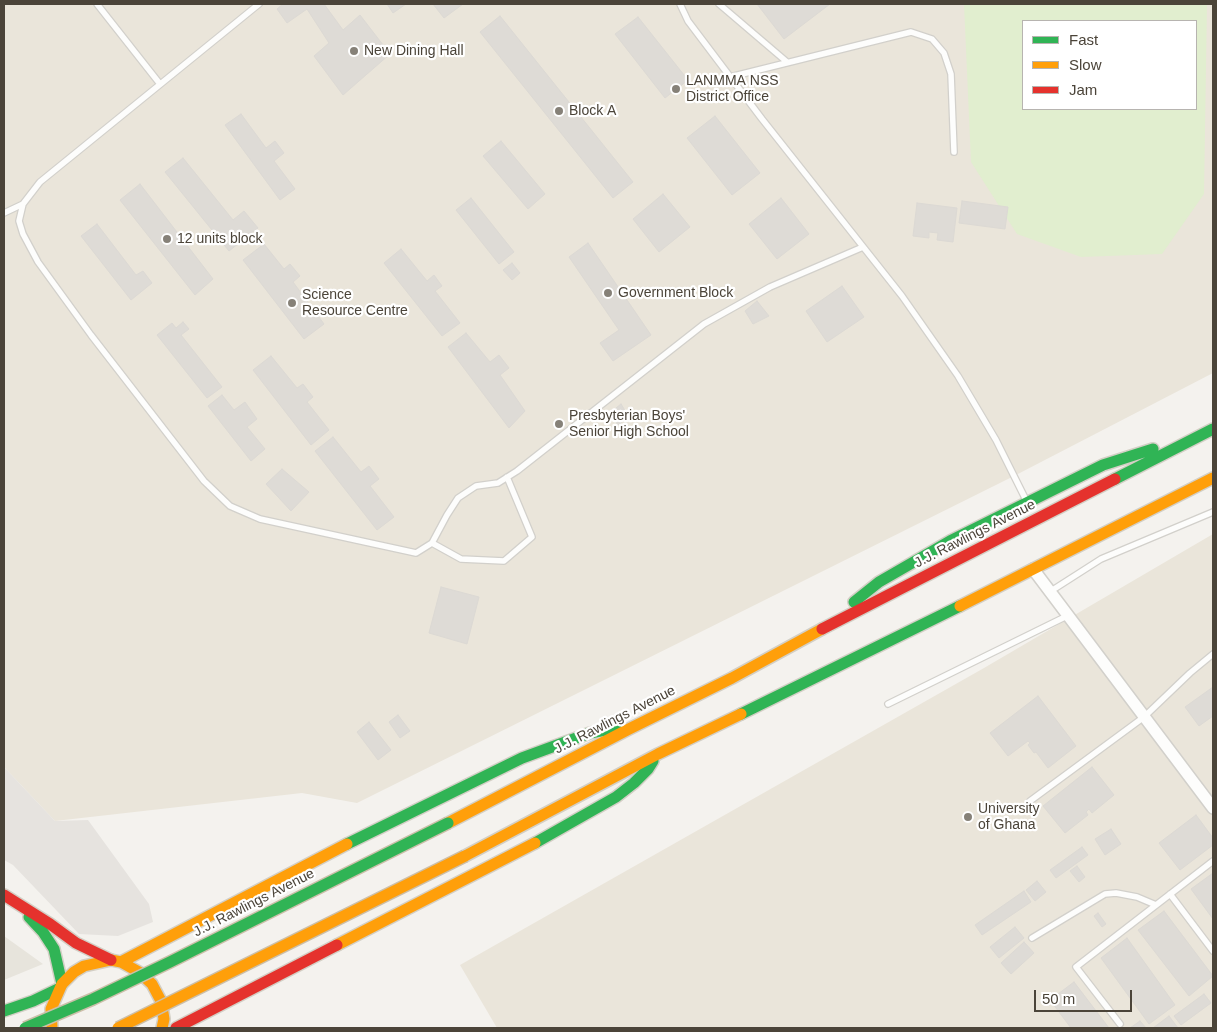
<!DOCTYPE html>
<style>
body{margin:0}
#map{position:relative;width:1217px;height:1032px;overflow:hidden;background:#f4f2ee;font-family:Helvetica,sans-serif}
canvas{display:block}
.frame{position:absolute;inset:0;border:5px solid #4b4439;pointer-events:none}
.legend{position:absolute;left:1022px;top:20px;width:175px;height:90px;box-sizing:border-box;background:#fff;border:1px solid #b7b4b0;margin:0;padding:6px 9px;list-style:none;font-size:15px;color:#4b4439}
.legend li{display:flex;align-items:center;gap:10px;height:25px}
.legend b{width:25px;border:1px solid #b7b4b0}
.scale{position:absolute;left:1034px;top:990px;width:98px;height:22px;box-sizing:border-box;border:2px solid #4b4439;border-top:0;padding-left:6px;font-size:15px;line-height:18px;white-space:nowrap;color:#4b4439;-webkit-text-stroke:4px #fff;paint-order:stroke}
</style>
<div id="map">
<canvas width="1217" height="1032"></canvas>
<div class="frame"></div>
<ul class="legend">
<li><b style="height:6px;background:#30b455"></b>Fast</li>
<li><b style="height:6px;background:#ff9f0a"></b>Slow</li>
<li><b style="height:6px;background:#e5322d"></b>Jam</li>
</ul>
<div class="scale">50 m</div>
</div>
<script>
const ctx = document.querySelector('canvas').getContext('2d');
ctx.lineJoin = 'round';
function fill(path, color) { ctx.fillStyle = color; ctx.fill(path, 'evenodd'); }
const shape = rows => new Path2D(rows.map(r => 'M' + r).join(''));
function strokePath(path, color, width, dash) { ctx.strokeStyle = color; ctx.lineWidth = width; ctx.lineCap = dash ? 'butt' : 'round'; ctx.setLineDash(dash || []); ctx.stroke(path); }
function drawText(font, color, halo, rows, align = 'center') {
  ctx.font = font + ' Helvetica,sans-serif'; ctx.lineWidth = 4.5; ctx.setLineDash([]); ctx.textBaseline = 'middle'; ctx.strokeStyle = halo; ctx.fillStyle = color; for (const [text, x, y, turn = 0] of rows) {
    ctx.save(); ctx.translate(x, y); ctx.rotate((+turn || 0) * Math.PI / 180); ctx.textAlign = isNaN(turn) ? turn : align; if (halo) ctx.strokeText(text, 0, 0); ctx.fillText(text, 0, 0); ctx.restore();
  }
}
fill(shape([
 [4,936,43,964,4,980]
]), '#e7e4dc');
fill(shape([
 [4,4,1213,4,1213,373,1014,476,357,803,302,793,55,821,4,767],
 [1023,21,1196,21,1196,109,1023,109],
 [1213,534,1213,1028,497,1028,460,965,984,668]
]), '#eae5da');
fill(shape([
 [964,4,1207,4,1204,194,1162,254,1081,257,1017,234,971,162],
 [1023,21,1196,21,1196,109,1023,109]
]), '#e1eecf');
fill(shape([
 [4,767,55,821,88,820,149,904,153,922,118,936,79,934,13,865,4,860]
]), '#e6e3df');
const building = shape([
 [283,4,324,4,343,30,360,15,390,54,343,95,314,56,329,43,307,9,287,23,277,9,283,4],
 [387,4,406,4,393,13,387,4],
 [433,4,463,4,444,18,433,4],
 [757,4,830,4,784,39,757,4],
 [500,16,633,182,613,198,480,32,500,16],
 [638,17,688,80,665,98,615,34,638,17],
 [241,114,266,148,275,141,284,153,274,161,295,189,280,200,225,125,241,114],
 [715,116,760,173,732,195,687,138,715,116],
 [501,141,545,194,528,209,483,156,501,141],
 [183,158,233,220,244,211,258,228,229,251,165,172,183,158],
 [140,184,213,279,195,295,120,200,140,184],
 [663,194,690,227,659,252,633,219,663,194],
 [471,198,514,252,499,264,456,210,471,198],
 [781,198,809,234,777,259,749,224,781,198],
 [962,201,1008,207,1005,229,959,223,962,201],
 [917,203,957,208,953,242,937,240,938,233,929,232,929,238,913,236,917,203],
 [97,224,136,275,143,271,152,283,131,300,81,236,97,224],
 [588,243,651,335,613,361,600,343,619,330,569,257,588,243],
 [264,244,284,269,290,264,300,276,293,282,324,324,304,339,243,260,264,244],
 [401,249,427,281,434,275,442,286,435,291,460,323,442,336,384,263,401,249],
 [512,263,520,273,512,280,503,270,512,263],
 [842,286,864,317,827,342,806,311,842,286],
 [757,301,769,316,753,324,745,311,757,301],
 [183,322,189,329,181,335,222,387,207,398,157,335,172,323,176,328,183,322],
 [466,333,490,362,499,355,509,368,500,375,525,411,509,428,448,347,466,333],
 [271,356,297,388,303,384,313,397,307,402,329,430,311,445,253,370,271,356],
 [222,395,234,410,245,402,257,419,247,427,265,449,251,461,208,406,222,395],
 [621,404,629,417,618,425,610,413,621,404],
 [333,437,361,472,369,466,379,479,370,486,394,517,377,530,315,451,333,437],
 [282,469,309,492,291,511,266,484,282,469],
 [441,587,479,597,467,644,429,633,441,587],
 [1213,687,1213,716,1199,726,1185,707,1213,687],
 [1038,696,1076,746,1048,768,1036,752,1034,753,1028,745,1030,743,1028,741,1008,756,990,733,1038,696],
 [398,715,410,731,400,738,389,722,398,715],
 [369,722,391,750,378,760,357,732,369,722],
 [1092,767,1114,795,1092,813,1089,809,1086,812,1088,815,1065,833,1043,806,1092,767],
 [1196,815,1213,838,1213,845,1180,870,1159,843,1196,815],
 [1111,829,1121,844,1105,855,1095,839,1111,829],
 [1082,847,1088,855,1056,878,1050,870,1082,847],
 [1077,866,1085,877,1079,882,1070,871,1077,866],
 [1213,873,1213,919,1191,889,1213,873],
 [1037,881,1046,892,1035,901,1026,890,1037,881],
 [1024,891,1031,902,982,935,975,925,1024,891],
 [1164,911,1213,976,1189,996,1138,930,1164,911],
 [1098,913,1106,924,1102,927,1094,916,1098,913],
 [1015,927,1024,938,999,958,990,947,1015,927],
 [1127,938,1175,1005,1149,1024,1101,958,1127,938],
 [1024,942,1034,953,1011,974,1001,963,1024,942],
 [1074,982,1109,1028,1071,1028,1050,1000,1074,982],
 [1204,994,1211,1003,1181,1025,1174,1016,1204,994],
 [1169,1016,1178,1028,1153,1028,1169,1016],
 [1140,1021,1146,1028,1130,1028,1140,1021]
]);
fill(building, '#dedbd6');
strokePath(building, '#dcd9d4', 1);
const lane = shape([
 [97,4,160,84],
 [259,4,40,182,23,204,19,221,23,234,38,262,91,335,204,481,230,506,260,519,416,553,432,543,447,515,458,498,476,486,498,483,517,471,704,324,770,287,863,247],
 [680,4,688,21,762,119,902,296,958,376,996,440,1025,498],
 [719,4,787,62],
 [730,77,911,32,932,39,944,53,951,74,954,152],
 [4,213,23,204],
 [432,543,461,559,504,561,532,537,507,477],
 [1051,591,1101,559,1213,512],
 [888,704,1069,615],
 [1030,801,1144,717,1190,673,1213,654],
 [1170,894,1213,951],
 [1032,938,1105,894,1116,893,1137,897,1156,905],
 [1120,1024,1076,967,1213,861]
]);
const street = shape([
 [1033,569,1213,808]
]);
const fast = shape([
 [1115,479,1213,429],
 [854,602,879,582,950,541,1103,465,1153,449],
 [741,714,960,606],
 [535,843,616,797,634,783,648,769,653,761],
 [347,844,522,758,590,733,616,728],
 [29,917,43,932,54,949,62,984],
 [4,1011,33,1001,58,989]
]);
const slow = shape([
 [960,606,1213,478],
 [448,823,629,729,732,678,822,629],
 [465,856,658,754,741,714],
 [337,945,535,843],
 [121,962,347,844],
 [52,1028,51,1009,62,984,74,972,84,966,111,960,121,962,139,972,152,984,161,1001,164,1019,162,1028]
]);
const jam = shape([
 [822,629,1115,479],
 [4,895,50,924,76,943,111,960],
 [176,1028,337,945]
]);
strokePath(lane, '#d2d0cb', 8);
strokePath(street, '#d2d0cb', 14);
strokePath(fast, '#d3cfc5', 14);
strokePath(slow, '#d3cfc5', 14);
strokePath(jam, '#d3cfc5', 14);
strokePath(lane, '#fdfdfc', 5.5);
strokePath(street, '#fdfdfc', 11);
strokePath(fast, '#30b455', 11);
strokePath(slow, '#ff9f0a', 11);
strokePath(jam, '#e5322d', 11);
const fastBridge = shape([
 [25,1028,93,999,170,962,448,823]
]);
const slowBridge = shape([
 [118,1028,465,856]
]);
strokePath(fastBridge, '#ccbfa9', 14, []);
strokePath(slowBridge, '#ccbfa9', 14, []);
strokePath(fastBridge, '#30b455', 11);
strokePath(slowBridge, '#ff9f0a', 11);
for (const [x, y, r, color] of [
 [354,51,5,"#868178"],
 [676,89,5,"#868178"],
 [559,111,5,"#868178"],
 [167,239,5,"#868178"],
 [608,293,5,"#868178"],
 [292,303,5,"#868178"],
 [559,424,5,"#868178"],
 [968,817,5,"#868178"]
]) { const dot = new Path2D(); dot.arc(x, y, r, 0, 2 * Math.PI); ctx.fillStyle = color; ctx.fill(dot); strokePath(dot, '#fff', 2); }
drawText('14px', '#4b4439', '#fff', [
 ["New Dining Hall",364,51],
 ["LANMMA NSS",686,81],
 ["District Office",686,97],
 ["Block A",569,111],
 ["12 units block",177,239],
 ["Government Block",618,293],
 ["Science",302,295],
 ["Resource Centre",302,311],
 ["Presbyterian Boys'",569,416],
 ["Senior High School",569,432],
 ["University",978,809],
 ["of Ghana",978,825]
], 'left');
drawText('14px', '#4b4439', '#fff', [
 ["J.J. Rawlings Avenue",975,534,-27],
 ["J.J. Rawlings Avenue",615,720,-27],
 ["J.J. Rawlings Avenue",254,903,-27]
]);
</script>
